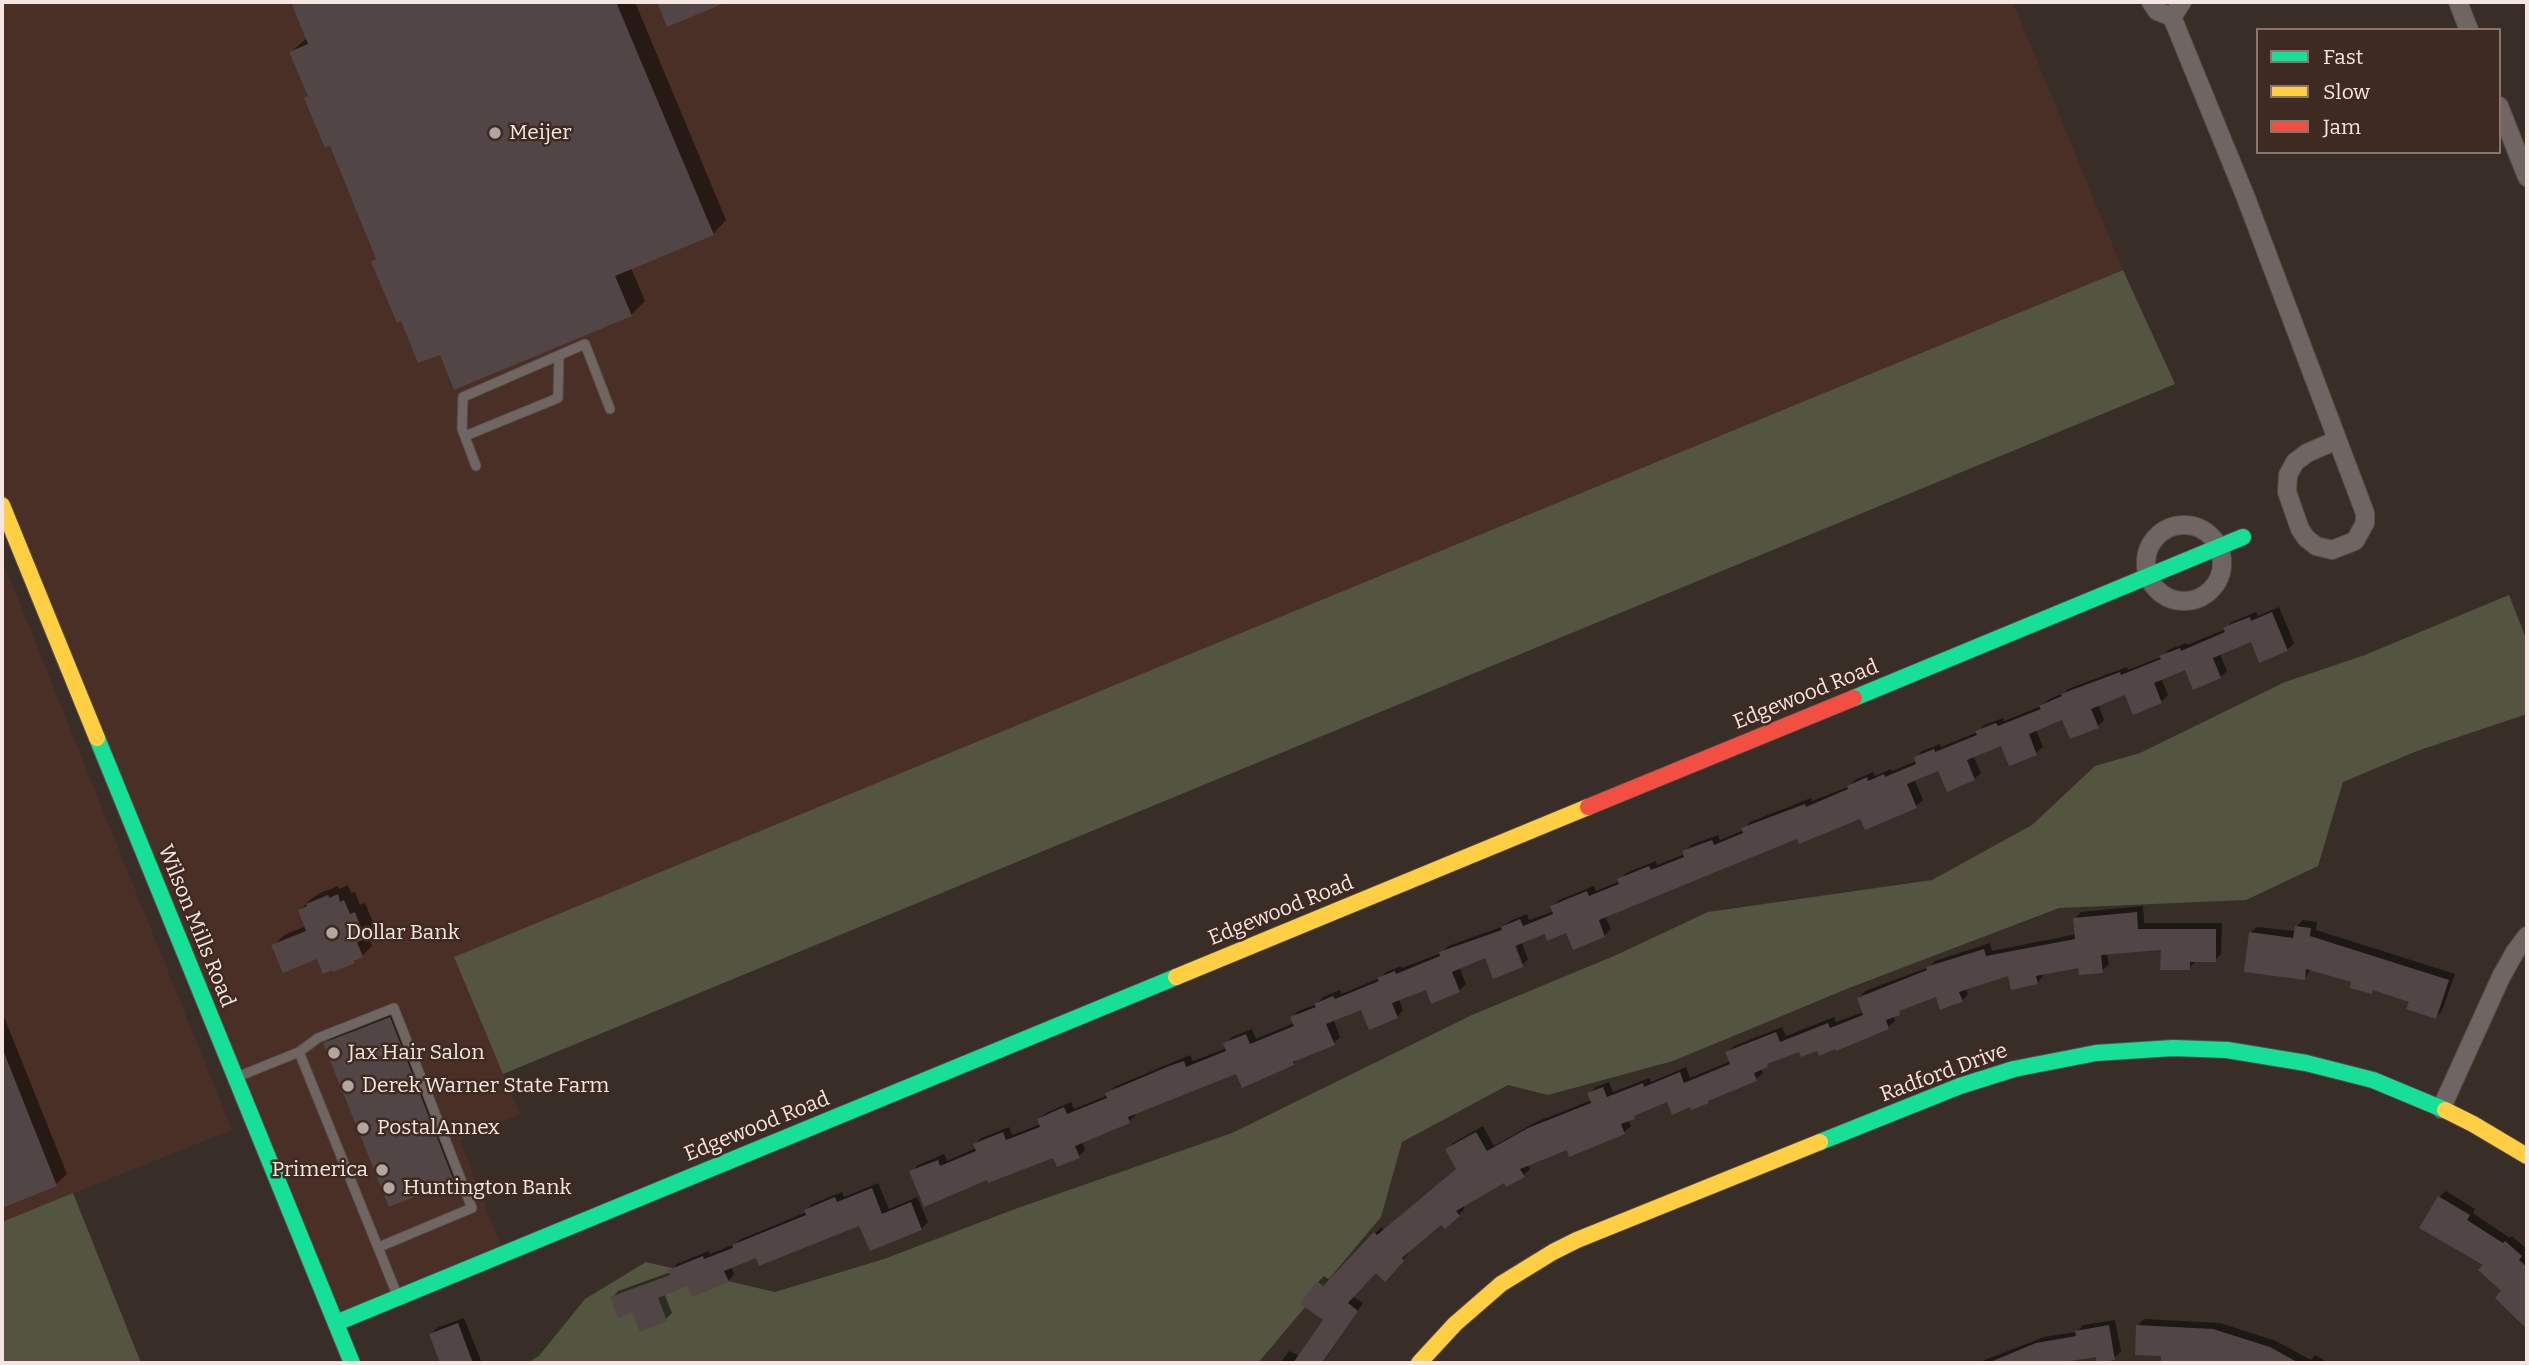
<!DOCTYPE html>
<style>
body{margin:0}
#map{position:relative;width:2529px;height:1365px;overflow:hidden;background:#392d28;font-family:Bitter,serif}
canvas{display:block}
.frame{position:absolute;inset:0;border:4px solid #f5e6e1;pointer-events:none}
.legend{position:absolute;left:2256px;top:28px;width:245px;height:126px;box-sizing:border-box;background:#3f2a22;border:2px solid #88756e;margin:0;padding:9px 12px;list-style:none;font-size:21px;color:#f5e6e1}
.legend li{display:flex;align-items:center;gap:14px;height:35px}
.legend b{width:35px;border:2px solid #88756e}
</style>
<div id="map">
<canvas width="2529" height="1365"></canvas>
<div class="frame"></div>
<ul class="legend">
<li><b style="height:9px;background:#16e098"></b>Fast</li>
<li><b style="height:9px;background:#ffcf43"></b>Slow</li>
<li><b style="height:9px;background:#f24e42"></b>Jam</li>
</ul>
</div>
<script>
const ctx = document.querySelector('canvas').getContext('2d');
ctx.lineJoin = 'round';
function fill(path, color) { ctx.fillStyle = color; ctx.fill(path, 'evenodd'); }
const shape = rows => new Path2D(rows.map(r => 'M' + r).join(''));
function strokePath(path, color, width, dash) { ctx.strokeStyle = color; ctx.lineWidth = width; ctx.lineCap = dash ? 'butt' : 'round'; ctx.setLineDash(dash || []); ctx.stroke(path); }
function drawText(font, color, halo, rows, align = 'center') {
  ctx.font = font + ' Bitter,serif'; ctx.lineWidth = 5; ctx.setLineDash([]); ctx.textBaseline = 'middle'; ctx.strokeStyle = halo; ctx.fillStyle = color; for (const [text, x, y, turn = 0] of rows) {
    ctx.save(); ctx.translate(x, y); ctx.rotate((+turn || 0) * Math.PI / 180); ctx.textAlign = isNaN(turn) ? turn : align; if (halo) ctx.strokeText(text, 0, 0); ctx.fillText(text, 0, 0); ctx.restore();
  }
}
fill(shape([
 [2,2,2013,2,2123,270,454,957,520,1114,460,1140,504,1254,336,1323,2,504],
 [2,559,232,1130,2,1222]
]), '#492f25');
fill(shape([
 [2123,270,2175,384,503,1074,454,957],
 [2509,595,2527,641,2527,714,2417,751,2343,782,2318,866,2246,900,2059,908,1849,988,1673,1061,1548,1095,1508,1085,1402,1142,1381,1217,1258,1363,527,1363,539,1356,585,1299,646,1262,775,1292,884,1259,1015,1209,1232,1133,1472,1015,1614,956,1708,912,1932,880,2032,825,2095,766,2140,753,2285,682,2365,655],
 [73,1193,141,1363,2,1363,2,1222]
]), '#545540');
fill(shape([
 [293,2,635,2,726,220,713,234,631,268,645,301,631,315,441,352,378,258,291,52,307,38],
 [2279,607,2294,643,2287,650,2252,640,2220,654,2227,671,2220,677,2186,668,2161,678,2168,695,2161,702,2126,692,2098,704,2104,720,2098,726,2063,718,2036,730,2043,747,2036,753,2002,744,1973,755,1981,773,1974,779,1937,769,1914,779,1923,800,1916,806,1861,817,1798,837,1605,916,1611,929,1604,936,1567,931,1546,932,1521,941,1528,959,1523,964,1513,937,1510,938,1522,966,1486,956,1459,967,1466,984,1459,991,1427,988,1399,999,1403,1010,1397,1017,1362,1007,1333,1019,1340,1037,1334,1043,1300,1057,1293,1064,1237,1072,1134,1112,1136,1115,1129,1121,1082,1141,1085,1150,1079,1156,1054,1155,988,1178,911,1172,918,1165,944,1154,947,1161,976,1148,975,1144,981,1138,1009,1127,1012,1135,1041,1124,1039,1119,1046,1113,1071,1102,1074,1109,1108,1095,1114,1087,1190,1055,1193,1061,1227,1048,1225,1044,1232,1037,1252,1029,1256,1039,1294,1023,1292,1018,1298,1011,1317,1004,1323,997,1340,990,1341,994,1380,978,1386,972,1401,966,1402,968,1441,953,1448,946,1504,926,1510,921,1527,914,1529,920,1554,911,1552,906,1559,900,1594,886,1596,891,1620,881,1626,873,1656,861,1657,865,1685,854,1684,852,1691,845,1718,835,1720,840,1744,830,1750,822,1811,798,1812,801,1848,787,1855,780,1873,772,1875,776,1891,769,1892,771,1917,761,1916,758,1922,751,1940,744,1941,747,1978,732,1984,725,2003,718,2004,721,2041,706,2048,700,2065,692,2070,688,2127,667,2128,670,2163,656,2168,650,2186,643,2187,645,2226,629,2232,622,2256,612,2258,616],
 [348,885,351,893,355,892,360,905,365,903,375,927,367,934,372,946,362,956,354,962,318,957,274,945,284,935,306,926,300,910,310,900,318,894,338,886,339,889],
 [2143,906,2144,923,2222,923,2221,954,2215,960,2196,961,2189,968,2162,948,2107,953,2109,964,2102,971,2080,966,2043,973,2043,976,2037,983,2010,974,1966,988,1968,994,1962,1001,1937,994,1906,1006,1893,1015,1895,1021,1888,1027,1837,1049,1800,1049,1774,1059,1761,1069,1763,1073,1756,1079,1712,1097,1708,1101,1691,1105,1668,1100,1639,1112,1628,1120,1631,1126,1624,1132,1570,1155,1568,1148,1527,1164,1530,1169,1524,1175,1505,1181,1462,1205,1465,1208,1459,1215,1445,1227,1441,1223,1407,1251,1409,1253,1385,1279,1376,1271,1352,1296,1363,1303,1323,1363,1280,1363,1289,1351,1300,1356,1325,1320,1318,1282,1324,1276,1331,1281,1381,1227,1384,1230,1458,1169,1447,1150,1453,1143,1483,1126,1494,1146,1536,1122,1592,1100,1589,1094,1596,1087,1609,1082,1613,1092,1649,1078,1651,1082,1686,1067,1690,1078,1731,1061,1727,1053,1734,1046,1782,1027,1786,1036,1834,1017,1836,1022,1864,1012,1859,998,1865,991,1929,967,1935,961,1990,943,1992,951,2077,934,2075,919,2081,912],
 [2303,920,2317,922,2316,930,2455,974,2442,1011,2436,1017,2411,1001,2375,988,2371,992,2354,981,2311,969,2305,978,2250,933,2257,927,2296,931,2296,927],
 [400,1008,463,1170,453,1180,325,1044,336,1034],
 [2,1012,67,1174,56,1184,2,1206],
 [878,1183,889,1209,917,1197,928,1222,921,1229,860,1224,757,1256,731,1266,734,1274,728,1281,688,1284,664,1293,672,1313,666,1319,633,1310,612,1298,618,1291,671,1272,677,1264,709,1251,710,1254,735,1244,741,1239,807,1212,806,1210,812,1204,842,1192,844,1197],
 [2446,1191,2475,1209,2473,1213,2510,1238,2512,1236,2527,1249,2524,1252,2527,1255,2527,1326,2498,1297,2504,1290,2439,1197],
 [464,1318,482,1363,450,1363,449,1361,442,1363,431,1334,437,1328],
 [2144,1319,2220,1323,2276,1341,2311,1360,2315,1355,2329,1363,2203,1363,2162,1361,2163,1354,2138,1325],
 [2115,1320,2121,1351,2114,1358,2097,1355,2052,1363,1977,1363,2044,1337,2077,1332,2083,1325]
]), '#0007');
fill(shape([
 [291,2,616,2,714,235,615,276,632,316,454,390,440,355,418,363,401,321,397,323,371,262,376,259,330,146,325,148,304,98,308,96,289,52,308,44],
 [657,2,727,2,667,27],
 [2272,612,2288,651,2259,663,2251,642,2213,658,2221,678,2193,690,2185,670,2154,683,2162,703,2133,715,2125,695,2091,709,2099,728,2070,739,2062,720,2029,734,2037,755,2009,766,2001,746,1967,760,1975,780,1947,792,1938,771,1907,784,1917,808,1865,830,1860,819,1799,844,1797,839,1723,869,1599,920,1605,937,1573,950,1566,933,1547,941,1545,934,1515,946,1523,967,1493,979,1485,958,1452,972,1460,992,1431,1004,1426,990,1392,1003,1398,1018,1369,1030,1361,1010,1326,1024,1335,1045,1293,1062,1294,1065,1242,1088,1236,1074,1128,1117,1130,1123,1075,1146,1080,1158,1057,1167,1053,1158,988,1183,987,1180,924,1207,909,1171,938,1160,940,1166,976,1151,973,1144,1003,1132,1006,1140,1040,1127,1037,1119,1064,1107,1067,1114,1107,1098,1105,1093,1172,1065,1184,1061,1186,1067,1226,1051,1223,1043,1246,1034,1250,1044,1294,1026,1290,1017,1316,1007,1314,1004,1333,996,1335,999,1379,981,1377,978,1395,971,1396,974,1440,956,1439,952,1502,930,1501,927,1520,919,1523,926,1553,914,1550,906,1587,891,1589,896,1619,884,1617,879,1649,866,1651,870,1684,857,1682,851,1712,840,1714,845,1743,833,1741,828,1805,804,1806,807,1848,789,1847,786,1867,777,1868,781,1884,774,1885,777,1916,764,1914,757,1934,749,1935,752,1977,735,1975,731,1996,723,1998,726,2041,709,2039,706,2062,696,2061,694,2120,672,2121,675,2161,659,2159,656,2180,648,2181,651,2225,632,2223,628,2234,623,2250,617,2251,621],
 [338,894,340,902,344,900,350,914,355,912,365,939,357,942,363,957,354,961,355,963,333,972,332,970,323,974,317,959,283,973,271,945,306,931,298,910,307,906,306,904,328,895,329,898],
 [2137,912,2138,929,2216,929,2216,962,2190,962,2190,970,2160,970,2161,950,2101,955,2103,973,2079,975,2078,968,2036,976,2038,984,2011,990,2008,976,1959,992,1963,1002,1950,1006,1940,1010,1936,997,1899,1011,1900,1015,1886,1020,1889,1029,1836,1051,1835,1049,1819,1056,1817,1051,1801,1057,1799,1052,1767,1064,1768,1067,1754,1073,1757,1081,1708,1101,1709,1103,1691,1110,1690,1107,1672,1115,1667,1102,1634,1116,1635,1119,1621,1124,1625,1134,1569,1157,1567,1150,1520,1169,1525,1177,1506,1187,1504,1183,1456,1211,1460,1216,1445,1229,1441,1225,1402,1258,1404,1261,1385,1282,1376,1273,1348,1303,1358,1311,1322,1363,1293,1363,1323,1320,1300,1304,1317,1281,1323,1286,1374,1232,1377,1235,1456,1169,1445,1149,1476,1132,1487,1151,1528,1128,1591,1103,1587,1093,1603,1087,1607,1097,1643,1083,1644,1087,1680,1072,1684,1083,1730,1064,1725,1052,1776,1032,1780,1042,1828,1023,1830,1028,1863,1015,1857,998,1927,970,1926,967,1984,949,1986,956,2075,939,2073,918],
 [2295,926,2311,928,2310,936,2449,980,2436,1019,2406,1009,2409,1002,2373,990,2372,994,2350,988,2351,982,2306,969,2305,980,2244,972,2249,932,2293,938],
 [390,1017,454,1181,389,1207,323,1043],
 [3,1050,57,1186,2,1208,2,1051],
 [872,1188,882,1214,911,1202,922,1230,870,1251,859,1226,759,1266,756,1258,724,1271,729,1282,692,1297,687,1286,658,1298,667,1321,640,1332,632,1312,618,1318,610,1297,670,1275,668,1270,703,1256,704,1259,733,1248,732,1245,806,1215,804,1210,835,1197,837,1202],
 [2438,1196,2470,1215,2467,1220,2503,1243,2505,1241,2522,1256,2519,1260,2527,1267,2527,1329,2495,1298,2501,1291,2478,1270,2483,1265,2419,1228],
 [458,1323,473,1363,440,1363,429,1334],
 [2109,1325,2115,1360,2096,1363,2096,1357,2057,1363,1988,1363,2036,1343,2076,1336,2075,1331],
 [2136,1325,2213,1329,2270,1347,2299,1363,2161,1363,2161,1356,2135,1355]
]), '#514546');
const lane = shape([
 [465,436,558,398,559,357],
 [476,466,462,429,463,397,585,344,610,409],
 [299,1052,398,1297],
 [237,1077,299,1052,318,1038,394,1008,472,1208,379,1247]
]);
const street = shape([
 [2151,2,2157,11,2172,17,2182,2],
 [2458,2,2469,30],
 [2172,17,2246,198,2365,513,2365,523,2355,541,2332,550,2316,546,2306,538,2300,529,2287,492,2288,475,2295,462,2307,453,2337,440],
 [2499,106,2527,177],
 '2146 563a38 38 0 1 1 76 0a38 38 0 1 1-76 0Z',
 [2441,1109,2501,977,2515,952,2527,936]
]);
const fast = shape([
 [1854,698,2243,537],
 [97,738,352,1363],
 [1820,1142,1960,1086,2014,1069,2096,1053,2173,1048,2227,1050,2306,1063,2373,1080,2445,1110],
 [336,1323,1176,977]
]);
const slow = shape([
 [2,505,97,738],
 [1176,977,1588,807],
 [2445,1110,2473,1124,2527,1156],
 [1419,1363,1455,1324,1501,1284,1553,1252,1577,1240,1820,1142]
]);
const jam = shape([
 [1588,807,1854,698]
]);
strokePath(lane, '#574c47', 11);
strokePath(street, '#574c47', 20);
strokePath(fast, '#574c47', 18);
strokePath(slow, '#574c47', 18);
strokePath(jam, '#574c47', 18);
strokePath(lane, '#6f6663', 9);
strokePath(street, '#6f6663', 18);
strokePath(fast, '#16e098', 16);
strokePath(slow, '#ffcf43', 16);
strokePath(jam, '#f24e42', 16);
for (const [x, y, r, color] of [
 [495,133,7,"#b3a5a0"],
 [332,933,7,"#b3a5a0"],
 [334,1053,7,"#b3a5a0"],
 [348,1086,7,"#b3a5a0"],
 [363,1128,7,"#b3a5a0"],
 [382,1170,7,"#b3a5a0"],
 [389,1188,7,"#b3a5a0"]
]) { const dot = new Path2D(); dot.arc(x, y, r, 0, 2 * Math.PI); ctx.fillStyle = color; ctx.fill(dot); strokePath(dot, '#3f2a22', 2.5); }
drawText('21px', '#f5e6e1', '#3f2a22', [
 ["Meijer",509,133],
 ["Dollar Bank",346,933],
 ["Jax Hair Salon",348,1053],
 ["Derek Warner State Farm",362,1086],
 ["PostalAnnex",377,1128],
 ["Primerica",368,1170,"right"],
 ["Huntington Bank",403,1188]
], 'left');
drawText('21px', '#f5e6e1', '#3f2a22', [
 ["Edgewood Road",1806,695,-22],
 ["Edgewood Road",1281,911,-22],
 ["Wilson Mills Road",196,926,68],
 ["Radford Drive",1944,1073,-20],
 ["Edgewood Road",757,1127,-22]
]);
</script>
